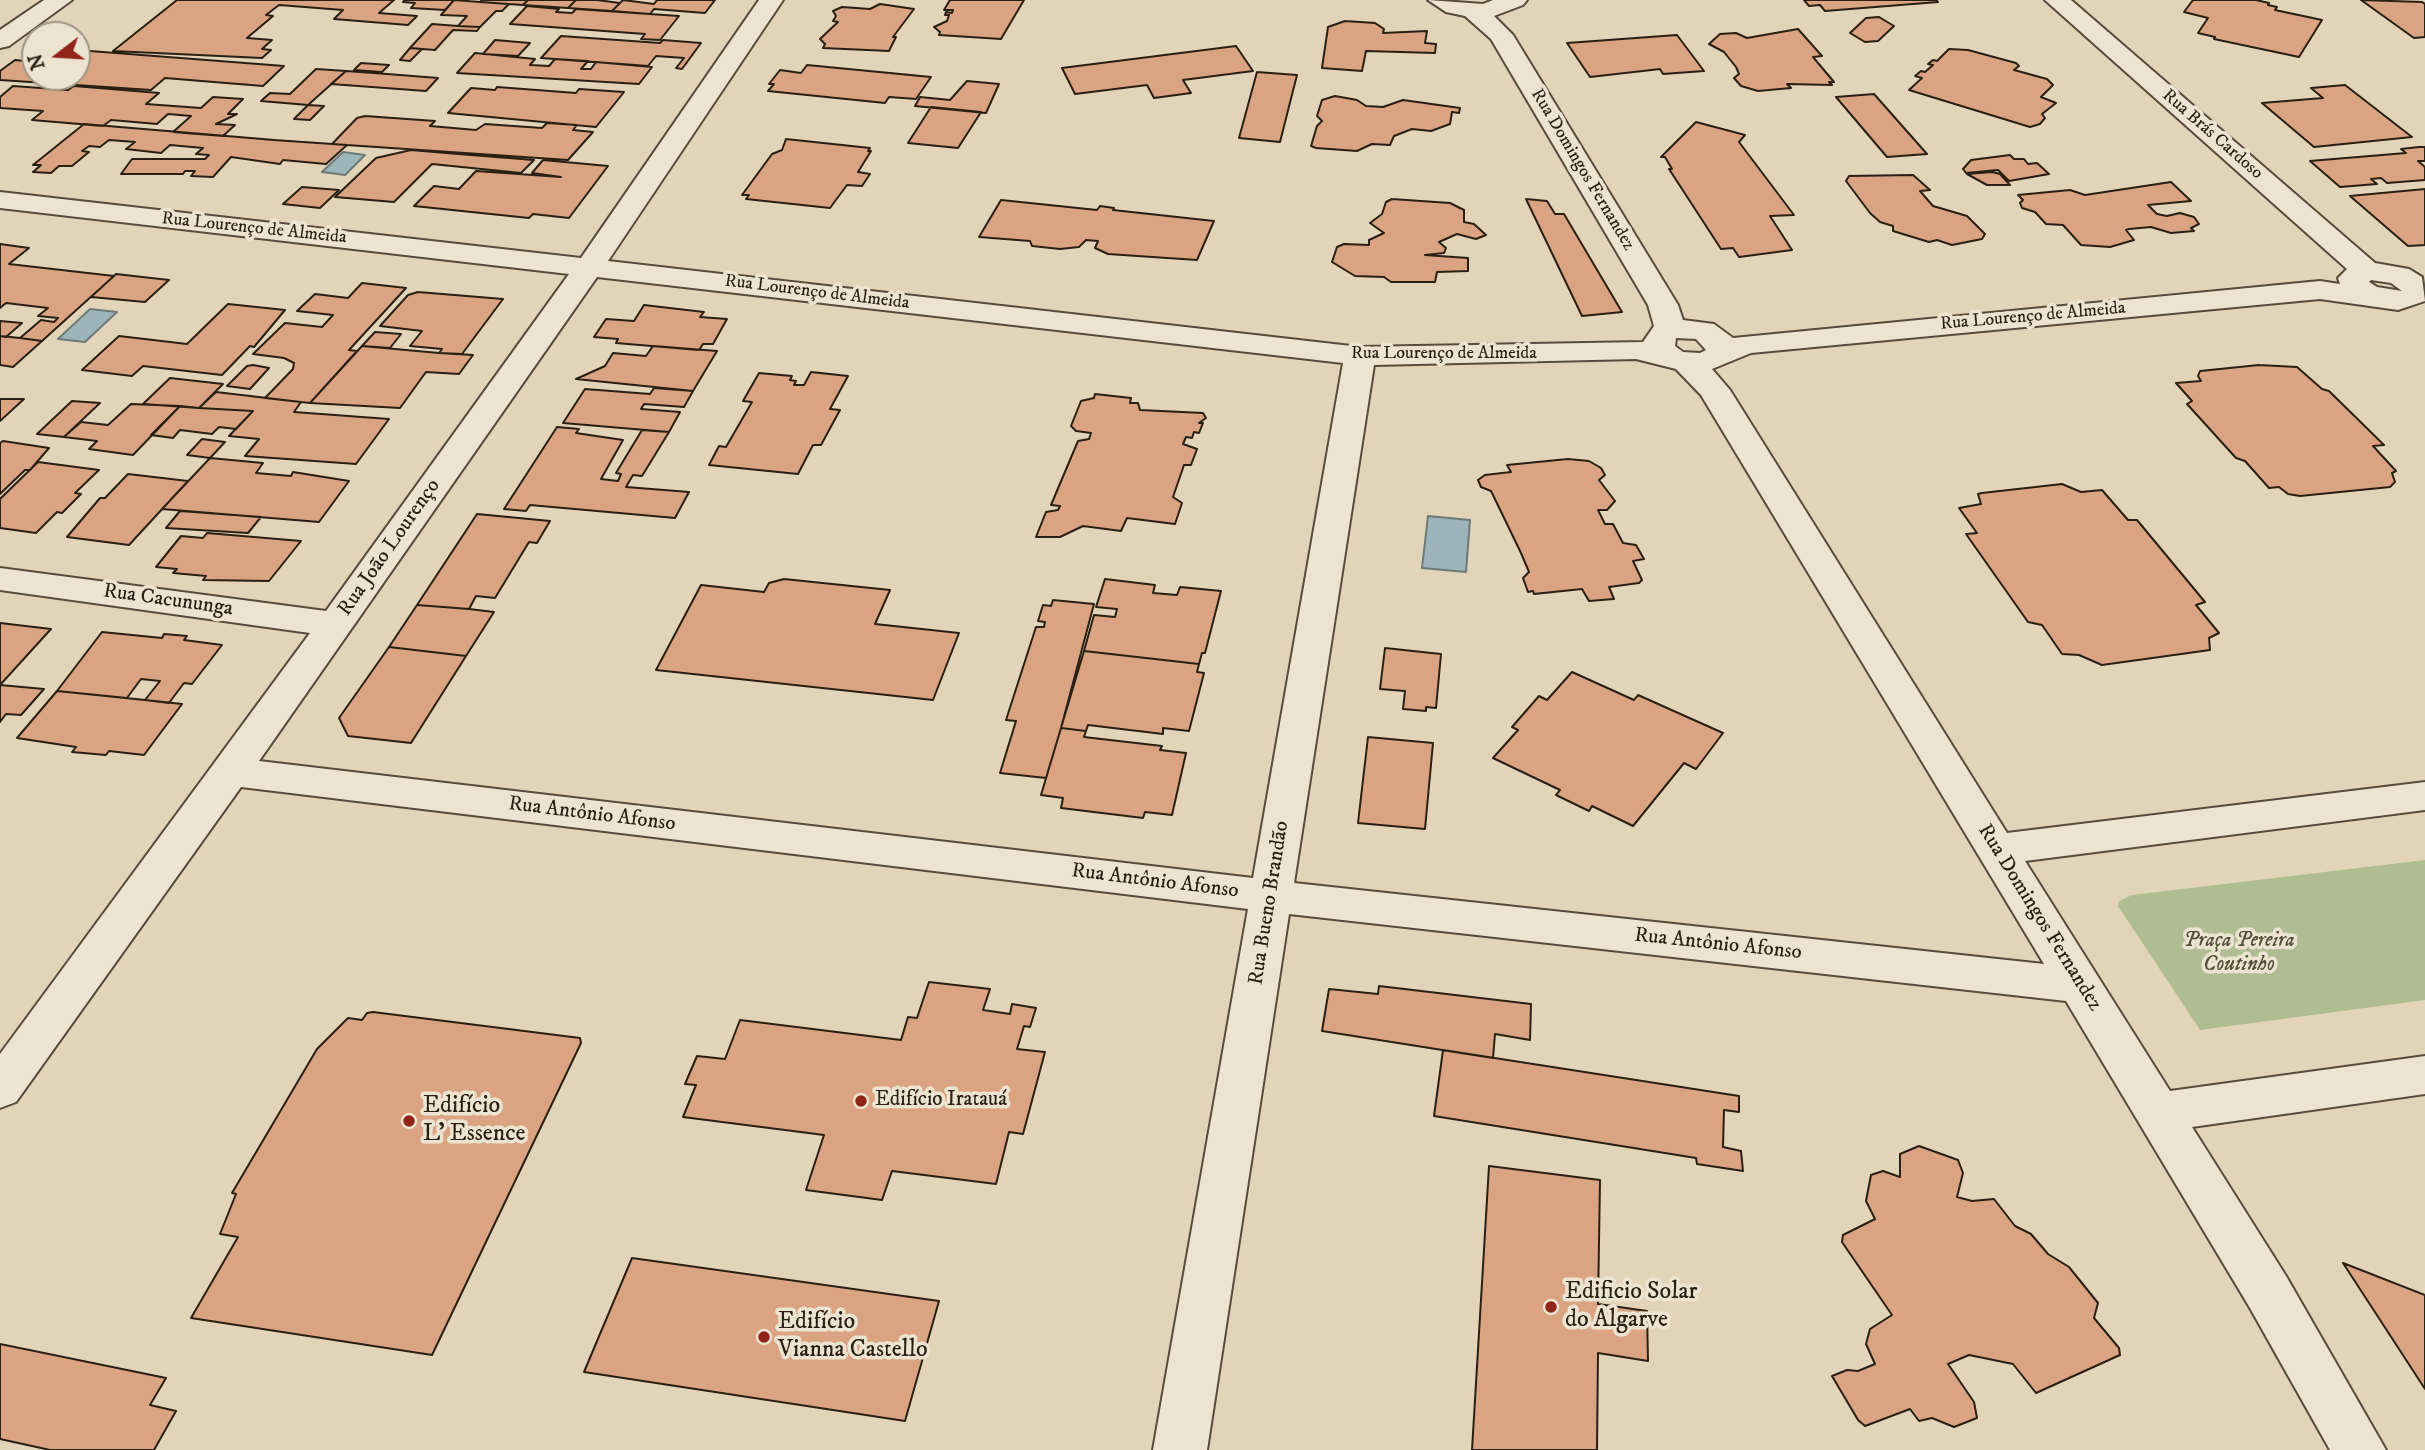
<!DOCTYPE html>
<meta charset="utf-8">
<style>
body{margin:0}
#map{position:relative;width:2425px;height:1450px;overflow:hidden;background:#e2d4b8;font-family:"IM FELL DW Pica",serif}
canvas{display:block}
.north{position:absolute;left:21px;top:21px;width:70px;height:70px;box-sizing:border-box;background:#ece3d1;border:2px solid #9e9585;border-radius:50%;rotate:253deg;font-size:19px;font-weight:700;line-height:28px;text-align:center;color:#291f12}
.north::after{content:'';display:block;margin:auto;width:24px;height:32px;background:#8f2418;clip-path:polygon(50% 0,100% 100%,50% 72%,0 100%)}
</style>
<div id="map">
<canvas width="2425" height="1450"></canvas>
<div class="north">N</div>
</div>
<script>
const ctx = document.querySelector('canvas').getContext('2d');
ctx.lineJoin = 'round';
function fill(path, color) { ctx.fillStyle = color; ctx.fill(path, 'evenodd'); }
const shape = rows => new Path2D(rows.map(r => 'M' + r).join(''));
function strokePath(path, color, width, dash) { ctx.strokeStyle = color; ctx.lineWidth = width; ctx.lineCap = dash ? 'butt' : 'round'; ctx.setLineDash(dash || []); ctx.stroke(path); }
function drawText(font, color, halo, rows, align = 'center') {
  ctx.font = font + ' "IM FELL DW Pica",serif'; ctx.lineWidth = 7; ctx.setLineDash([]); ctx.textBaseline = 'middle'; ctx.strokeStyle = halo; ctx.fillStyle = color; for (const [text, x, y, turn = 0] of rows) {
    ctx.save(); ctx.translate(x, y); ctx.rotate((+turn || 0) * Math.PI / 180); ctx.textAlign = isNaN(turn) ? turn : align; if (halo) ctx.strokeText(text, 0, 0); ctx.fillText(text, 0, 0); ctx.restore();
  }
}
fill(shape([
 [2425,860,2425,1000,2200,1030,2118,906,2119,901,2132,895]
]), '#afbe92');
const water = shape([
 [343,152,365,155,345,175,322,172,343,152],
 [90,309,117,312,85,342,58,339,90,309],
 [1428,516,1470,520,1466,572,1422,568,1428,516]
]);
fill(water, '#9bb5bb');
strokePath(water, '#6d7977', 2);
const building = shape([
 [177,0,394,0,379,13,417,16,408,25,334,19,343,10,279,5,266,15,273,16,247,38,272,40,262,49,271,50,262,58,113,51,177,0],
 [405,0,454,0,445,10,411,8,415,3,403,2,405,0],
 [454,0,480,2,509,4,502,11,496,11,480,27,458,26,467,16,441,15,454,0],
 [482,0,528,0,523,5,480,2,482,0],
 [528,0,576,0,568,8,523,5,528,0],
 [576,0,597,0,620,3,612,11,568,8,576,0],
 [623,0,654,4,657,0,715,0,705,13,654,9,650,14,612,11,623,0],
 [950,0,1024,0,1001,39,939,35,940,32,934,27,947,21,949,15,945,15,946,12,952,13,953,10,944,10,950,0],
 [1804,0,1936,0,1938,2,1825,11,1820,5,1809,6,1804,0],
 [2193,0,2256,0,2269,3,2268,5,2277,7,2275,10,2322,20,2299,57,2214,39,2215,37,2198,33,2208,18,2184,12,2193,0],
 [2361,0,2422,2,2425,4,2425,37,2414,38,2361,0],
 [880,4,914,9,893,37,896,37,889,51,823,48,825,44,820,39,838,22,833,21,836,16,833,11,842,7,870,9,880,4],
 [527,6,559,9,556,12,572,13,576,9,679,16,660,40,641,39,645,34,510,24,527,6],
 [1879,17,1894,26,1878,41,1865,42,1850,33,1866,18,1879,17],
 [1345,21,1375,23,1384,29,1383,33,1427,31,1425,43,1436,44,1435,53,1366,51,1362,71,1322,68,1328,27,1345,21],
 [432,24,458,26,480,27,477,31,453,30,435,50,410,48,432,24],
 [1798,29,1822,56,1813,57,1834,82,1829,82,1832,85,1787,84,1791,88,1758,91,1741,86,1734,78,1739,74,1736,67,1724,52,1709,44,1720,34,1736,33,1747,38,1798,29],
 [1677,35,1704,71,1663,74,1660,69,1590,77,1567,43,1677,35],
 [561,36,660,43,663,40,701,43,682,69,676,68,684,58,656,56,648,66,541,58,561,36],
 [495,40,530,43,518,56,483,54,495,40],
 [1236,46,1253,71,1183,80,1191,93,1154,98,1147,85,1075,94,1062,68,1236,46],
 [410,48,422,49,410,61,400,60,410,48],
 [1949,49,1968,50,2016,63,2019,66,2014,70,2047,79,2053,85,2041,97,2056,103,2042,114,2045,118,2040,124,2030,127,1909,90,1922,78,1915,76,1921,71,1925,72,1933,65,1928,64,1933,60,1937,61,1949,49],
 [77,50,284,66,263,86,165,78,151,90,0,80,0,71,15,60,35,62,35,77,77,77,77,50],
 [475,53,535,59,530,65,549,66,555,59,588,61,581,69,591,69,596,62,652,67,639,84,457,73,475,53],
 [361,63,389,65,382,72,354,70,361,63],
 [807,65,931,77,916,99,889,97,885,103,768,91,774,84,769,84,780,70,801,73,807,65],
 [316,69,346,71,308,105,261,101,270,93,290,94,316,69],
 [346,71,387,74,438,78,426,91,331,84,346,71],
 [1257,72,1297,75,1280,142,1239,138,1257,72],
 [967,81,999,84,986,113,915,106,920,97,950,100,967,81],
 [2345,85,2412,137,2314,147,2262,103,2323,98,2311,88,2345,85],
 [13,86,68,90,74,86,159,93,146,104,201,108,213,97,243,99,228,114,237,114,216,124,235,125,223,136,173,132,191,116,168,114,157,124,111,120,103,126,32,120,43,111,0,108,0,97,13,86],
 [497,87,576,93,579,89,624,92,596,127,448,113,471,88,495,90,497,87],
 [1874,94,1927,154,1887,157,1836,97,1874,94],
 [1335,96,1357,100,1366,106,1383,107,1403,100,1460,108,1459,113,1452,112,1450,124,1431,131,1412,129,1394,136,1390,145,1372,144,1357,151,1316,148,1311,146,1317,126,1322,121,1317,116,1322,100,1335,96],
 [308,105,324,106,310,120,294,119,308,105],
 [931,107,981,112,958,148,908,143,931,107],
 [365,116,435,121,430,126,476,130,485,124,542,128,547,123,577,125,573,130,593,132,568,160,332,144,357,118,365,116],
 [1696,122,1745,135,1739,142,1794,215,1770,216,1792,250,1739,257,1733,248,1721,249,1669,169,1672,169,1665,157,1661,157,1696,122],
 [84,124,274,140,347,145,326,164,283,160,280,164,231,157,213,177,191,176,195,171,185,171,183,174,121,174,132,159,205,159,209,155,196,154,203,148,170,145,161,153,126,149,135,142,109,140,100,147,89,146,82,151,89,152,72,166,59,166,51,173,33,172,41,165,33,165,84,124],
 [786,139,870,148,868,151,871,151,858,172,870,174,862,186,847,185,830,208,746,199,749,195,742,195,772,154,782,150,786,139],
 [2419,147,2425,147,2425,161,2418,161,2425,167,2425,180,2387,183,2381,178,2371,179,2377,184,2340,187,2310,161,2406,153,2401,149,2419,147],
 [411,150,458,154,534,160,521,173,432,164,394,202,335,197,376,158,411,150],
 [2010,155,2014,159,2024,159,2028,164,2037,163,2049,174,2009,181,1998,170,1966,173,1963,169,1971,160,2010,155],
 [543,160,608,166,569,218,533,214,529,218,414,206,434,186,459,189,476,171,561,177,532,173,543,160],
 [1992,172,2000,174,2010,185,1987,185,1967,174,1992,172],
 [1913,175,1930,190,1920,191,1933,206,1967,216,1985,234,1982,239,1952,245,1937,240,1929,242,1893,231,1893,226,1880,222,1870,213,1846,181,1849,176,1913,175],
 [2171,182,2191,201,2148,205,2157,214,2167,216,2180,213,2194,217,2199,224,2191,228,2194,231,2171,233,2151,227,2129,229,2126,230,2134,240,2110,247,2081,245,2063,225,2046,224,2035,212,2022,208,2020,203,2023,200,2018,195,2070,190,2085,195,2171,182],
 [302,187,339,190,320,208,283,204,302,187],
 [2425,189,2425,245,2408,246,2350,196,2425,189],
 [1392,199,1450,203,1464,210,1464,222,1474,224,1486,235,1476,239,1457,234,1439,242,1446,248,1444,253,1425,255,1468,258,1468,271,1437,272,1435,282,1391,282,1384,277,1355,276,1332,262,1337,247,1344,244,1369,245,1369,240,1384,233,1370,223,1382,214,1386,202,1392,199],
 [1526,199,1547,201,1555,214,1564,214,1622,312,1582,316,1526,199],
 [1001,200,1097,210,1100,206,1114,208,1113,210,1214,221,1197,260,1108,254,1095,248,1098,241,1086,240,1079,247,1060,249,1032,246,1030,241,979,237,1001,200],
 [0,244,29,248,9,264,114,276,42,341,20,338,41,320,54,322,58,318,38,316,48,308,6,303,0,308,0,244],
 [116,274,169,280,145,302,91,297,116,274],
 [362,283,406,288,349,350,357,351,310,403,265,398,293,369,294,363,284,358,253,354,285,323,322,327,333,315,297,311,315,294,348,298,362,283],
 [418,292,503,299,462,354,439,353,442,349,410,346,422,331,380,326,408,295,418,292],
 [228,304,285,310,254,347,250,346,222,375,143,366,132,376,82,370,119,336,187,344,228,304],
 [644,305,704,312,700,317,727,319,713,344,703,344,699,350,616,343,618,339,594,337,606,319,634,321,644,305],
 [0,321,22,323,6,337,0,336,0,321],
 [375,332,401,334,390,348,362,346,375,332],
 [0,336,20,338,42,341,13,367,0,365,0,336],
 [362,346,439,353,473,355,459,374,426,372,400,408,310,403,362,346],
 [653,346,717,351,693,391,576,379,605,366,613,353,646,356,653,346],
 [253,365,269,368,250,389,227,386,247,366,253,365],
 [2259,365,2297,367,2322,389,2329,391,2384,445,2373,446,2396,471,2392,473,2395,482,2390,487,2300,496,2288,494,2279,487,2269,488,2245,461,2236,458,2187,404,2192,401,2176,383,2201,381,2198,376,2200,371,2259,365],
 [811,372,848,376,830,409,840,410,821,445,813,445,798,474,709,465,719,446,726,447,752,402,743,401,759,373,792,376,790,380,796,381,794,385,804,385,811,372],
 [170,378,223,384,199,408,143,404,170,378],
 [654,388,693,391,684,407,644,404,641,409,680,412,669,432,563,423,585,389,650,394,654,388],
 [216,392,301,402,294,412,389,419,356,464,245,456,259,439,229,436,253,411,199,408,216,392],
 [1095,394,1131,398,1130,403,1138,403,1140,410,1203,413,1206,418,1199,423,1203,423,1199,433,1194,432,1192,438,1186,437,1183,444,1197,449,1191,465,1184,465,1173,497,1182,503,1175,524,1127,518,1121,531,1083,526,1060,537,1036,537,1046,512,1058,510,1060,506,1051,505,1078,441,1089,439,1091,433,1076,431,1071,426,1081,401,1094,398,1095,394],
 [0,399,24,399,0,421,0,399],
 [72,401,100,403,64,437,37,434,72,401],
 [131,404,180,406,133,455,89,449,97,441,64,437,81,422,108,425,131,404],
 [180,406,199,408,253,411,236,429,219,427,212,434,180,430,173,438,151,435,180,406],
 [557,427,579,429,576,433,623,440,601,479,618,481,621,474,616,473,642,430,669,432,642,476,633,475,626,487,689,492,675,518,530,505,526,511,504,509,557,427],
 [202,439,225,442,210,458,187,455,202,439],
 [3,441,49,448,30,470,25,470,0,494,0,443,3,441],
 [210,458,263,463,256,473,291,476,293,472,349,481,319,522,162,509,210,458],
 [1568,459,1589,461,1601,468,1605,475,1599,480,1615,501,1607,510,1598,510,1605,524,1613,524,1623,543,1636,545,1644,559,1633,561,1642,580,1639,583,1609,587,1614,599,1589,601,1582,589,1534,594,1533,591,1528,592,1523,578,1529,572,1521,553,1491,491,1481,487,1478,480,1485,475,1511,472,1507,465,1568,459],
 [38,462,99,470,75,493,81,494,62,513,57,512,36,533,0,528,0,499,38,462],
 [128,474,188,481,129,545,67,537,100,498,105,498,128,474],
 [2062,484,2081,492,2102,490,2128,520,2137,520,2205,602,2196,605,2219,633,2209,638,2210,650,2102,665,2079,655,2062,654,2042,625,2028,622,1966,534,1977,533,1959,508,1981,504,1978,494,1982,493,2062,484],
 [180,511,261,517,248,533,166,528,180,511],
 [477,514,550,521,537,543,529,542,495,598,476,596,469,609,417,605,477,514],
 [207,533,301,541,269,581,203,580,206,576,173,573,177,569,156,567,181,536,203,538,207,533],
 [784,579,890,590,875,624,959,633,933,700,656,670,701,585,764,592,769,583,784,579],
 [1105,579,1155,585,1153,593,1177,595,1180,587,1221,591,1205,653,1202,653,1199,664,1084,651,1094,615,1115,617,1117,609,1096,607,1105,579],
 [1053,600,1094,604,1061,728,1046,778,1000,773,1016,721,1006,720,1036,627,1044,627,1045,622,1038,621,1043,605,1051,606,1053,600],
 [417,605,469,609,494,612,466,656,389,647,417,605],
 [0,623,51,629,0,685,0,623],
 [102,632,162,638,164,634,187,636,184,640,222,645,192,684,184,683,169,703,145,700,160,681,141,679,127,698,57,691,102,632],
 [389,647,466,656,411,743,348,736,339,718,389,647],
 [1385,648,1441,654,1436,708,1426,707,1426,711,1403,709,1405,691,1380,689,1385,648],
 [1084,651,1199,664,1197,672,1204,673,1189,731,1163,728,1163,734,1088,725,1086,731,1061,728,1084,651],
 [1572,672,1634,700,1638,695,1723,733,1696,769,1684,763,1633,826,1592,806,1589,811,1556,795,1560,790,1493,758,1518,730,1512,727,1539,696,1547,700,1572,672],
 [0,685,44,689,21,715,6,714,0,722,0,685],
 [57,691,145,700,182,704,144,755,109,751,106,755,72,752,76,747,17,738,57,691],
 [1061,728,1086,731,1084,737,1162,746,1160,750,1186,753,1172,815,1145,812,1143,818,1061,808,1063,798,1041,795,1061,728],
 [1368,737,1433,743,1425,829,1358,823,1368,737],
 [929,982,990,989,983,1010,1010,1014,1012,1004,1036,1008,1030,1027,1024,1026,1017,1049,1045,1052,1023,1134,1009,1132,996,1184,892,1171,882,1200,806,1190,824,1135,683,1117,696,1085,685,1084,697,1056,725,1059,740,1020,901,1040,908,1017,917,1018,929,982],
 [1379,986,1531,1004,1530,1040,1495,1034,1493,1058,1322,1031,1329,989,1378,994,1379,986],
 [373,1012,580,1038,581,1043,432,1355,191,1318,238,1237,220,1234,236,1194,232,1193,317,1049,348,1018,362,1020,367,1013,373,1012],
 [1443,1050,1739,1096,1739,1112,1724,1110,1723,1147,1741,1151,1743,1171,1697,1164,1696,1158,1434,1116,1443,1050],
 [1919,1146,1958,1160,1963,1173,1957,1197,1972,1201,1994,1199,2015,1226,2031,1234,2048,1254,2069,1267,2098,1303,2094,1318,2119,1348,2120,1355,2036,1393,2013,1364,1969,1355,1948,1364,1974,1402,1977,1418,1954,1427,1932,1418,1919,1421,1910,1409,1865,1426,1858,1420,1832,1376,1847,1370,1858,1371,1875,1364,1866,1344,1870,1329,1892,1315,1842,1242,1843,1235,1875,1219,1866,1201,1871,1175,1883,1171,1900,1177,1900,1154,1919,1146],
 [1489,1166,1600,1180,1598,1304,1647,1311,1648,1361,1598,1353,1597,1450,1472,1450,1489,1166],
 [632,1258,939,1301,905,1421,584,1372,632,1258],
 [2343,1263,2425,1295,2425,1389,2343,1263],
 [0,1344,166,1378,150,1405,176,1411,154,1450,50,1450,0,1439,0,1344]
]);
fill(building, '#daa482');
strokePath(building, '#291f12', 2);
const street = shape([
 [44,0,72,0,9,46,0,48,0,30,44,0],
 [759,0,783,0,608,261,1360,347,1643,342,1654,326,1648,305,1491,39,1465,16,1446,12,1428,0,1483,4,1493,0,1527,0,1523,5,1494,16,1513,35,1678,305,1683,320,1714,324,1733,338,2320,281,2340,284,2338,278,2347,269,2045,0,2071,0,2375,263,2409,269,2422,277,2425,301,2398,310,2320,299,1751,353,1712,369,1730,390,2007,833,2425,782,2425,810,2025,861,2170,1091,2425,1056,2425,1094,2192,1127,2286,1276,2386,1450,2330,1450,2250,1308,2066,1001,1289,914,1207,1450,1153,1450,1248,909,241,787,16,1102,0,1108,0,1054,310,633,0,590,0,568,326,611,569,274,0,208,0,192,581,258,759,0],
 [597,277,1343,363,1253,878,259,761,597,277],
 [2371,280,2391,283,2402,291,2377,287,2369,282,2371,280],
 [1676,338,1696,339,1706,350,1700,353,1683,352,1675,346,1676,338],
 [1636,359,1676,369,1701,395,2044,964,1294,883,1374,365,1636,359]
]);
strokePath(street, '#574c3c', 4);
fill(street, '#ece3d1');
for (const [x, y, r, color] of [
 [861,1101,7,"#8f2418"],
 [409,1121,7,"#8f2418"],
 [1551,1307,7,"#8f2418"],
 [764,1337,7,"#8f2418"]
]) { const dot = new Path2D(); dot.arc(x, y, r, 0, 2 * Math.PI); ctx.fillStyle = color; ctx.fill(dot); strokePath(dot, '#ece3d1', 2.5); }
drawText('18px', '#291f12', '#ece3d1', [
 ["Rua Brás Cardoso",2212,135,41],
 ["Rua Domingos Fernandez",1582,170,59],
 ["Rua Lourenço de Almeida",254,229,6],
 ["Rua Lourenço de Almeida",817,293,7],
 ["Rua Lourenço de Almeida",2033,317,-5],
 ["Rua Lourenço de Almeida",1444,354]
]);
drawText('21px', '#291f12', '#ece3d1', [
 ["Rua João Lourenço",390,548,-55],
 ["Rua Cacununga",168,601,8],
 ["Rua Antônio Afonso",592,815,7],
 ["Rua Antônio Afonso",1155,882,7],
 ["Rua Bueno Brandão",1270,903,-81],
 ["Rua Domingos Fernandez",2039,918,58],
 ["Rua Antônio Afonso",1718,945,6]
]);
drawText('italic 21px', '#514f38', '#ece3d1', [
 ["Praça Pereira",2239,942],
 ["Coutinho",2239,966]
]);
drawText('21px', '#291f12', '#ece3d1', [
 ["Edifício Iratauá",875,1101]
], 'left');
drawText('24px', '#291f12', '#ece3d1', [
 ["Edifício",423,1107],
 ["L' Essence",423,1135],
 ["Edificio Solar",1565,1293],
 ["do Algarve",1565,1321],
 ["Edifício",778,1323],
 ["Vianna Castello",778,1351]
], 'left');
</script>
